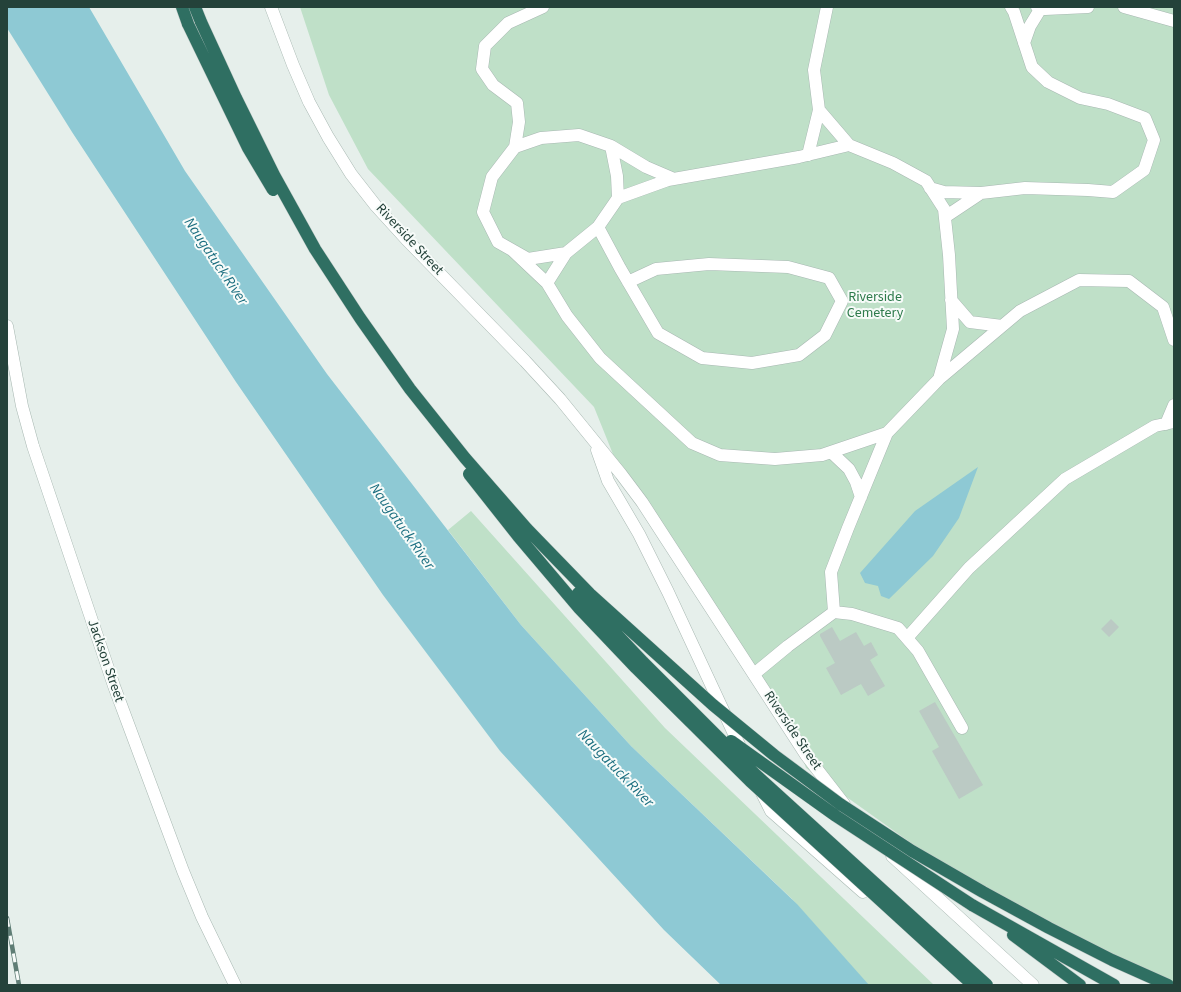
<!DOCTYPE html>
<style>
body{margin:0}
#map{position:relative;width:1181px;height:992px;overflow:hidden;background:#e6efeb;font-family:"Source Sans 3",sans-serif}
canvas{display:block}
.frame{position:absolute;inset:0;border:8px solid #24423a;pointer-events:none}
</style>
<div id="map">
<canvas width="1181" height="992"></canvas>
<div class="frame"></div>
</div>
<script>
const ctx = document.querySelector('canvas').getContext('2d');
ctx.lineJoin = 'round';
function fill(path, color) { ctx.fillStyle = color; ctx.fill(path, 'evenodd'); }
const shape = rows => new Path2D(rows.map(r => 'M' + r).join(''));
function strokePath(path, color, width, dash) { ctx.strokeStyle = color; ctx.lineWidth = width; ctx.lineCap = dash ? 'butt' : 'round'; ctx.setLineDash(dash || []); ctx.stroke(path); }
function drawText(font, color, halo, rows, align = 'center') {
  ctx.font = font + ' "Source Sans 3",sans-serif'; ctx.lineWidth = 4; ctx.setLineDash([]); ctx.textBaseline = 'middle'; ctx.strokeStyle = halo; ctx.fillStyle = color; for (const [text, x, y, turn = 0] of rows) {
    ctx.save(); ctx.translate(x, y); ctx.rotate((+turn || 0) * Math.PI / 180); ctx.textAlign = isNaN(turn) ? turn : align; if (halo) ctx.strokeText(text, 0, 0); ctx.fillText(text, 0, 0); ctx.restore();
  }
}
fill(shape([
 [300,7,1174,7,1174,985,1049,929,911,843,806,768,795,737,621,474,594,407,368,169,329,95],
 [471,511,665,728,934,985,868,985,791,898,631,746,521,625,448,530]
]), '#bfe0c8');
fill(shape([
 [7,7,89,7,185,171,327,374,521,625,631,746,797,904,869,985,721,985,664,930,500,751,383,595,236,382,72,132,7,28],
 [978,467,959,518,933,556,889,599,881,596,878,586,865,583,860,573,915,511]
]), '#8ec9d4');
fill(shape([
 [1111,619,1119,627,1109,637,1101,629],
 [832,627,840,641,856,632,864,646,871,642,878,655,870,660,885,686,868,696,861,684,841,695,826,668,835,663,820,636,820,634],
 [935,702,983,785,959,799,932,751,939,747,919,711]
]), '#bbcac4');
const service = shape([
 [827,7,814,70,819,110,849,145],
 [1037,7,1045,9,1088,7],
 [1124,7,1174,21],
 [1024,43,1030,26,1041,8],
 [611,146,646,167,674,179],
 [515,147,519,122,517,103,493,85,482,69,485,46,508,23,543,7],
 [808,155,819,110],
 [930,188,944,192,981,193],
 [945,217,981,193,1025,188,1088,190,1113,192,1144,170,1154,140,1145,118,1108,104,1080,98,1048,82,1032,67,1014,12,1011,7],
 [598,227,566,253,528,259,498,242,483,212,492,177,515,147,541,138,579,135,611,146,617,176,618,198],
 [512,250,547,283,567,316,600,358,692,443,720,455,775,459,822,455,887,433],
 [628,282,656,269,709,264,788,267,829,278,842,301,825,335,799,355,752,363,702,358,658,333,620,268,598,227,618,198,668,180,799,157,849,145,893,163,926,181,944,209,949,255,953,329,939,379],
 [547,283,566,253],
 [951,300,970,322,1002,326],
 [1166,424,1174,405],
 [831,452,849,469,856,482,861,497],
 [834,612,831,572,848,528,887,433,939,379,1020,311,1079,280,1129,281,1163,307,1174,340],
 [907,638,969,568,1065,479,1155,426,1174,422],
 [754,674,788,646,834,612,852,614,898,628,918,651,962,728]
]);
const minor = shape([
 [7,326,22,406,33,446,114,686,183,871,202,917,235,985]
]);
const tertiary = shape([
 [271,7,293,65,309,102,328,137,351,174,376,206,406,239,525,361,560,399,621,474,642,502,806,755,844,804],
 [597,450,608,481,639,534,668,592,742,751],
 [761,791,771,811,863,892],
 [892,856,1033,985]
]);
const motorway = shape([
 [182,7,188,24],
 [195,7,201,22],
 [972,905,1114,985],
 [1013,935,1080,985]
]);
strokePath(service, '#a8b8b2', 13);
strokePath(minor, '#a8b8b2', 13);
strokePath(tertiary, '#a8b8b2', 13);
strokePath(motorway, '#c2cac8', 13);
strokePath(service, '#fff', 12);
strokePath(minor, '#fff', 12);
strokePath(tertiary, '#fff', 12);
strokePath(motorway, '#2f6f62', 12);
const rail = shape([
 [7,918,19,985]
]);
strokePath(rail, '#5f7d75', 4.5);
strokePath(rail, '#f7fbf9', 3, [9]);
const motorwayBridge = shape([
 [201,22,236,98,274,175,315,249,360,318,410,389,465,458,527,529,590,594,713,705,774,755,840,804,912,851,983,892,1049,928,1112,960,1168,985],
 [188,24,248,148,273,190],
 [469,474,518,536,579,608,636,668,750,781,973,985],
 [578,593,643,662,756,775,987,985],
 [731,741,836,816,972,905]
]);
strokePath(motorwayBridge, '#c2cac8', 13, []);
strokePath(motorwayBridge, '#2f6f62', 12);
drawText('14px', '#24423a', '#f7fbf9', [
 ["Riverside Street",409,240,47],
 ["Jackson Street",105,661,71],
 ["Riverside Street",792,731,56]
]);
drawText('14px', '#2d7a4b', '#f7fbf9', [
 ["Riverside",875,298],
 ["Cemetery",875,314]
]);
drawText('italic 15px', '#1c6f80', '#f7fbf9', [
 ["Naugatuck River",215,262,56],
 ["Naugatuck River",401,527,55],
 ["Naugatuck River",615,769,46]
]);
</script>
